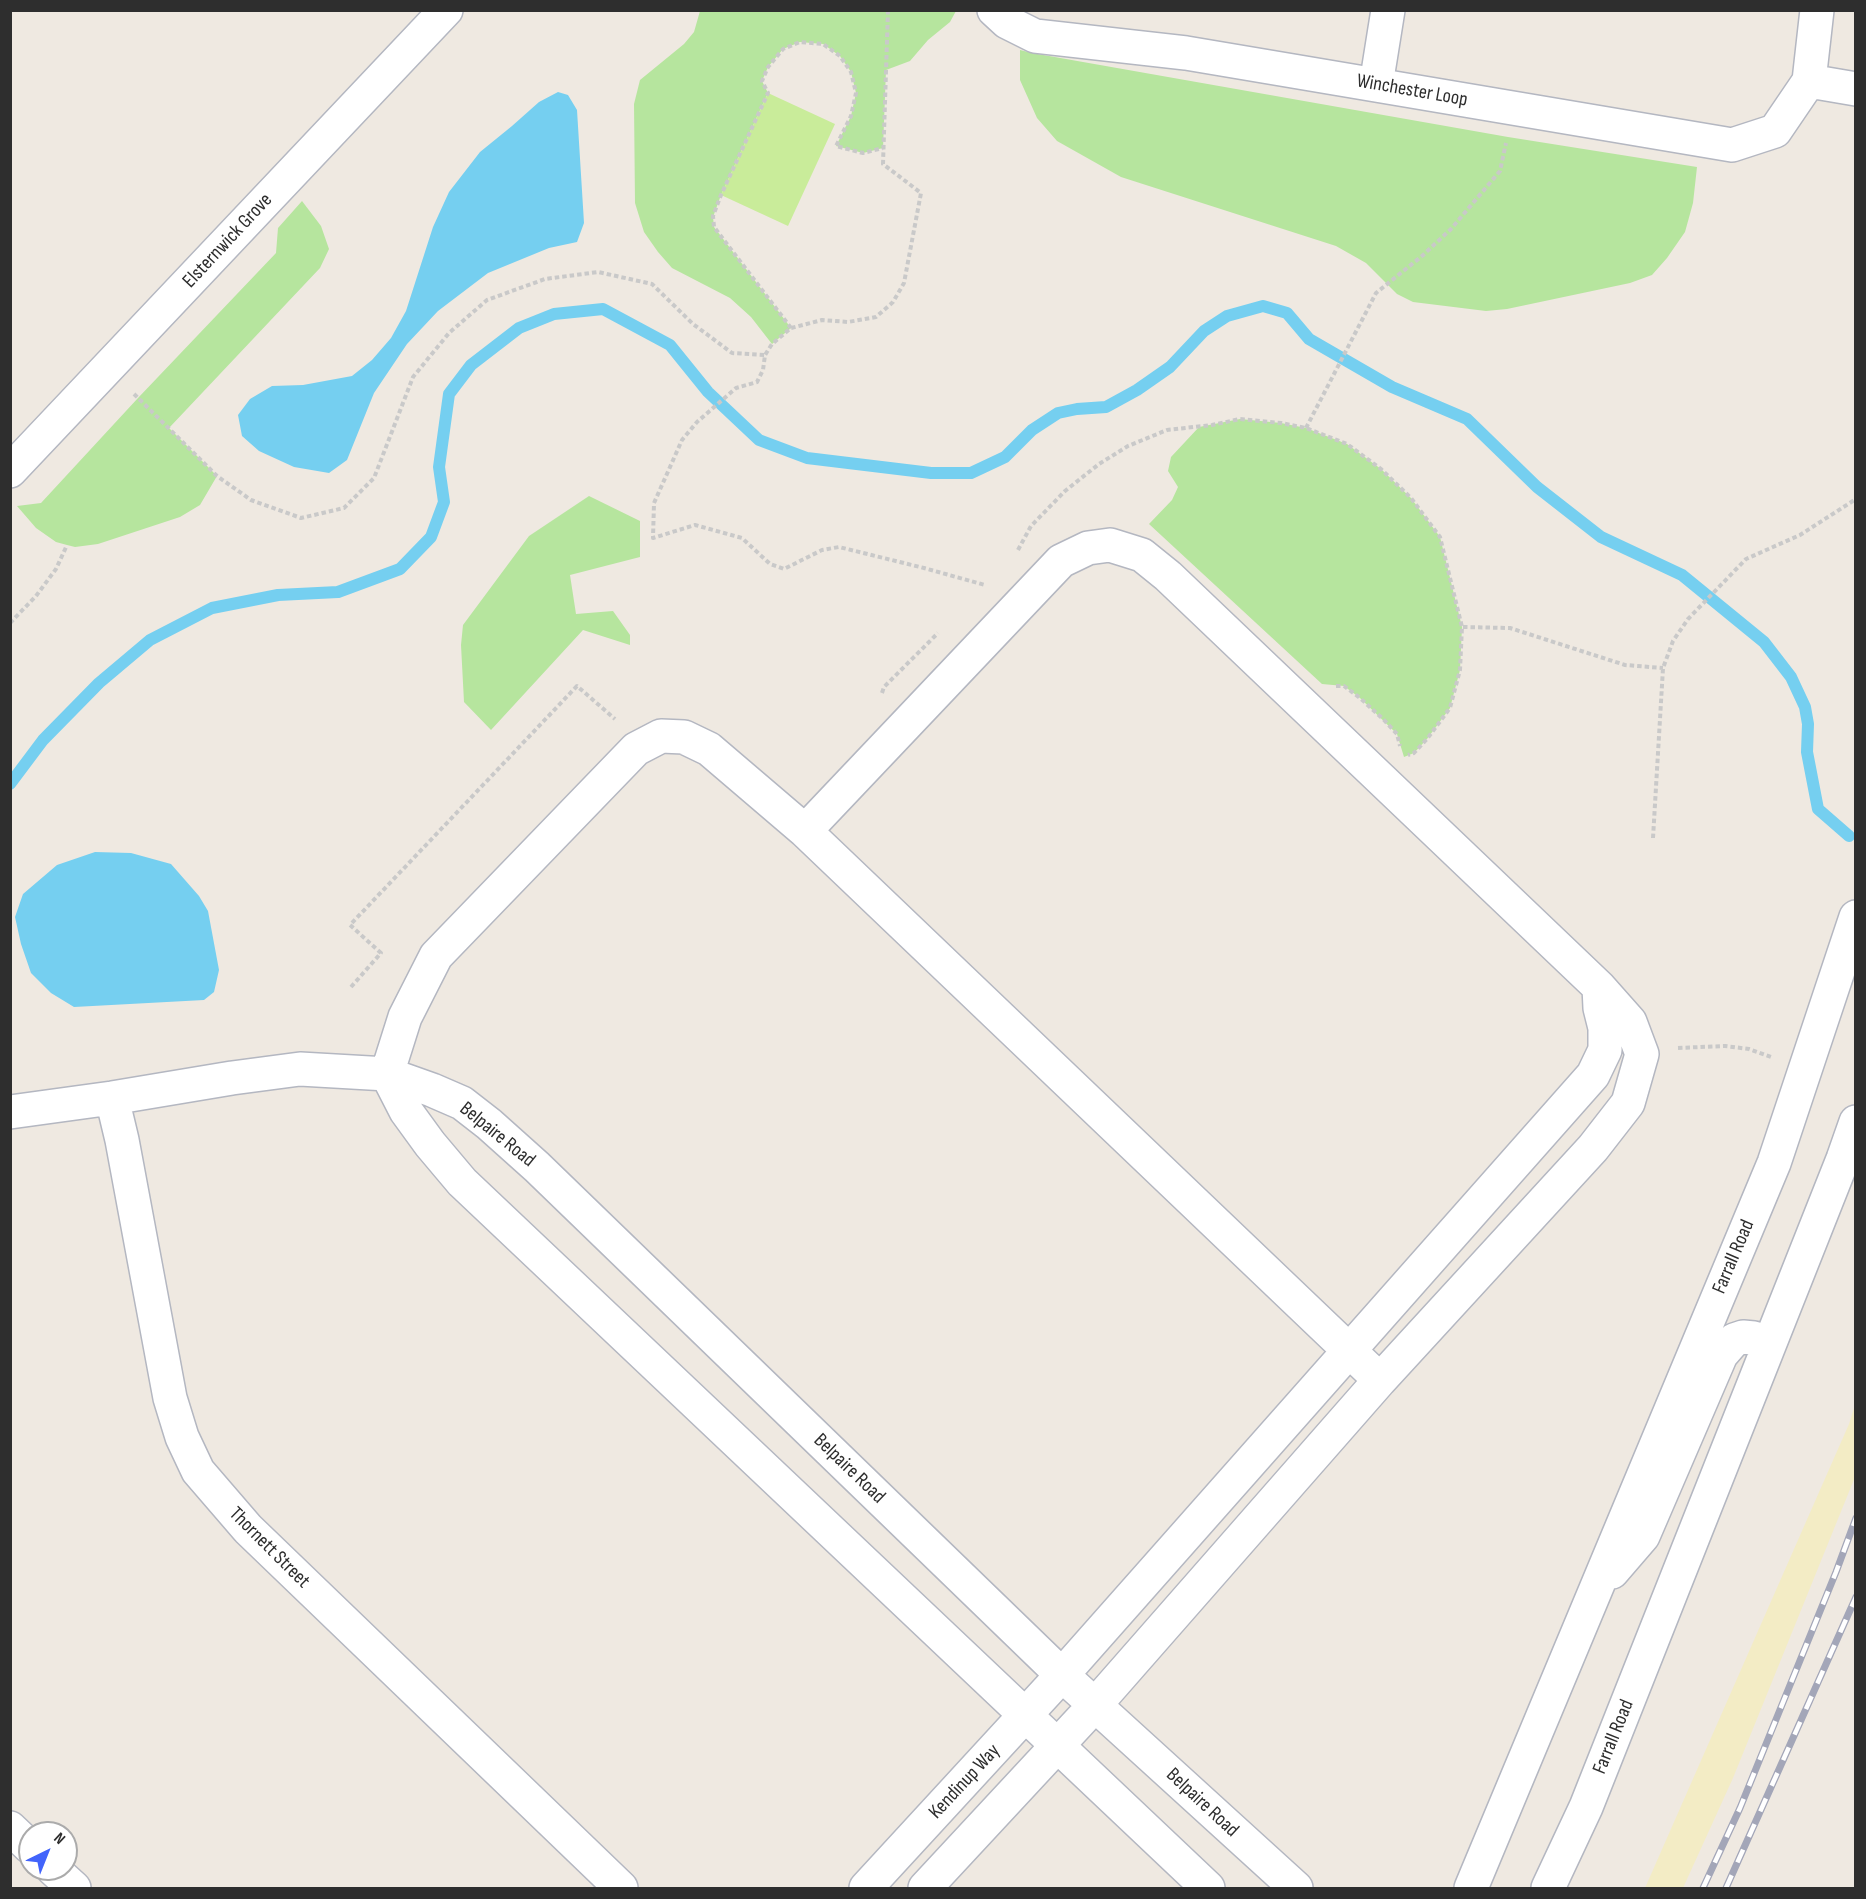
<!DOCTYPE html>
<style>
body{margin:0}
#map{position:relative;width:1866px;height:1899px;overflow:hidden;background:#efe9e1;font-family:"Sofia Sans Condensed",sans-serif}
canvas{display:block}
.frame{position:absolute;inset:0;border:12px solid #2e2e2e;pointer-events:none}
.north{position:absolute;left:18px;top:1821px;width:60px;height:60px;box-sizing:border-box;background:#fff;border:2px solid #ababab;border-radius:50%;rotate:43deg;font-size:16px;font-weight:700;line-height:24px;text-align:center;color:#2e2e2e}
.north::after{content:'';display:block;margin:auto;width:21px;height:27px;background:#4264fb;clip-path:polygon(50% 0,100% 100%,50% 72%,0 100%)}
</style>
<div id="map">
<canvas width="1866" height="1899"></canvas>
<div class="frame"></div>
<div class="north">N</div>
</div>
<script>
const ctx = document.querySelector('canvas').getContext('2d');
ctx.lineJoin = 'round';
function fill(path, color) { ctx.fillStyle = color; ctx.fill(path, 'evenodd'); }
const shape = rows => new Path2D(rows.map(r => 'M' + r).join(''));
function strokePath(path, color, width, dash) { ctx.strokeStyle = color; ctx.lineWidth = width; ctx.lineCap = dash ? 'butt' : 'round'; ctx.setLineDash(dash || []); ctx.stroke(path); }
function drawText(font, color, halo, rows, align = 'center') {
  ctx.font = font + ' "Sofia Sans Condensed",sans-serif'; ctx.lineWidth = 4.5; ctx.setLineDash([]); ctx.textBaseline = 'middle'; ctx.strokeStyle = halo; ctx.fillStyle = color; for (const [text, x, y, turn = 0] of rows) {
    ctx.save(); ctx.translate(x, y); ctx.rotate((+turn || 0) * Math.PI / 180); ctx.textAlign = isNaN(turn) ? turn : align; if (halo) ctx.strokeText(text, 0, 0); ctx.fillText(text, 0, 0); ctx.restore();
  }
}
fill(shape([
 [700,11,956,11,950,22,928,40,910,61,886,70,883,148,863,153,836,146,851,116,856,93,851,72,840,56,823,44,800,42,783,49,768,67,762,81,768,93,721,195,713,217,714,227,791,328,772,344,751,317,730,298,672,268,658,252,644,232,635,203,634,104,640,80,684,44,694,32],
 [1020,50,1032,53,1508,137,1697,167,1693,203,1685,232,1667,258,1652,275,1630,283,1507,309,1486,311,1413,302,1397,294,1366,263,1336,246,1121,177,1057,141,1037,118,1020,80],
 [302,201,321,226,329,249,320,268,169,428,217,476,200,505,180,517,98,544,75,547,67,545,56,542,36,528,17,506,41,503,138,398,276,253,278,228],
 [1240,419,1281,423,1306,428,1347,444,1381,469,1411,498,1440,537,1462,627,1460,670,1450,708,1427,739,1414,753,1404,757,1397,734,1360,698,1344,686,1322,684,1149,524,1172,500,1178,487,1168,471,1171,457,1199,427],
 [589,496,640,521,640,557,570,575,576,614,613,611,630,635,630,645,583,630,491,730,464,702,461,645,463,625,529,536]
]), '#b6e59e');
fill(shape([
 [1855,1405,1855,1477,1733,1778,1683,1888,1645,1888,1849,1424]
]), '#f3ecc5');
fill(shape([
 [768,93,835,124,788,226,721,195]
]), '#c9ec9a');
fill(shape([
 [558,92,568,95,577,110,584,223,577,242,549,248,488,273,438,311,407,344,374,393,347,460,329,473,294,467,259,451,242,436,238,415,250,399,272,386,303,385,352,376,372,360,391,338,406,311,433,227,449,192,480,152,512,126,539,102],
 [95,852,131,853,171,864,199,896,208,911,219,970,214,992,204,1000,74,1007,51,993,31,973,21,944,15,917,23,894,57,865]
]), '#75cff0');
strokePath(shape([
 [10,784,43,740,99,683,150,640,212,608,278,595,338,592,400,569,431,537,444,502,439,467,449,394,471,365,519,328,554,314,603,309,670,345,708,392,759,440,807,458,931,473,971,473,1005,457,1032,430,1058,413,1077,409,1106,407,1137,390,1170,367,1204,331,1227,316,1263,306,1287,313,1309,339,1392,387,1467,419,1537,487,1601,537,1682,575,1764,642,1791,677,1805,707,1808,724,1807,752,1818,809,1849,836]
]), '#75cff0', 12);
const street = shape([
 [994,10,1007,22,1035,36,1186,53,1732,145,1775,131,1809,81,1817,10],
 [1809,81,1856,89],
 [1376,85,1388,10],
 [10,471,446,10],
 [805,831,1061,561,1088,548,1110,545,1142,555,1168,576,1599,987,1630,1022,1642,1054,1628,1103,1593,1148,1380,1380,1095,1705,925,1888],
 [387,1074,405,1017,436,956,636,749,661,736,684,737,709,749,805,831,1380,1380],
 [387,1074,406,1111,430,1144,462,1182,1208,1888],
 [112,1098,122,1140,170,1398,182,1437,198,1471,248,1529,621,1888],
 [10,1112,112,1098,232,1078,300,1069,387,1074,432,1090,462,1103,489,1124,537,1167,1062,1675,1296,1888],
 [10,1828,30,1847],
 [53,1869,74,1888],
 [866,1888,1062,1675,1593,1075,1605,1050,1605,1028,1600,1008,1599,987]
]);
const secondary = shape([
 [1612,1572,1643,1536,1721,1355,1734,1340,1743,1337,1754,1338,1767,1349],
 [1471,1888,1774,1163,1856,917],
 [1548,1888,1586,1807,1843,1159,1856,1122]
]);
strokePath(street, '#b4b7c1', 36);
strokePath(secondary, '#b4b7c1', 36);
strokePath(shape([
 [888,10,883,164,921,193,904,283,893,302,876,317,848,322,822,320,791,328,772,344,765,355,763,370,757,382,736,388,697,422,682,440,654,503,653,538,695,525,742,538,770,564,784,569,822,550,839,547,924,568,985,585],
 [791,328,714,227,713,216,721,195,768,93,762,81,768,67,783,49,800,42,823,44,840,56,851,72,856,93,851,116,836,146,863,153,883,148],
 [134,394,217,476,251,500,301,518,344,508,374,478,413,377,449,333,487,300,545,279,598,272,652,284,693,324,732,353,765,355],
 [1306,428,1376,293,1422,256,1451,229,1500,171,1506,143],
 [1018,550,1031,526,1065,491,1099,464,1128,446,1167,430,1212,425,1240,419,1281,423,1306,428,1347,444,1381,469,1411,498,1440,537,1462,627,1460,670,1450,708,1427,739,1414,753,1408,755],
 [10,623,36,596,56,569,67,545],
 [1463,627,1510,628,1625,665,1663,668],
 [1336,686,1344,686,1360,698,1384,720,1397,734,1400,746],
 [882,693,884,687,938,633],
 [1653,838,1663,668,1673,641,1688,619,1746,559,1800,535,1856,499],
 [351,987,381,953,350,925,577,686,615,719],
 [1678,1048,1725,1046,1749,1049,1771,1057]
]), '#c9c9c9', 4, [4.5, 3]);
strokePath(street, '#fff', 33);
strokePath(secondary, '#fff', 33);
const rail = shape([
 [1703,1888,1740,1808,1836,1572,1856,1518],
 [1726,1888,1856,1597]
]);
strokePath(rail, '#a3a6b8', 7);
strokePath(rail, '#fff', 4.5, [14]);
drawText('20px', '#2e2e2e', '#fff', [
 ["Winchester Loop",1412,91,10],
 ["Elsternwick Grove",228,241,-47],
 ["Belpaire Road",497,1135,39],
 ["Farrall Road",1734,1257,-67],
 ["Belpaire Road",849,1469,44],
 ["Thornett Street",269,1548,45],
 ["Farrall Road",1614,1737,-68],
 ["Kendinup Way",965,1782,-47],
 ["Belpaire Road",1202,1803,43]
]);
</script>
